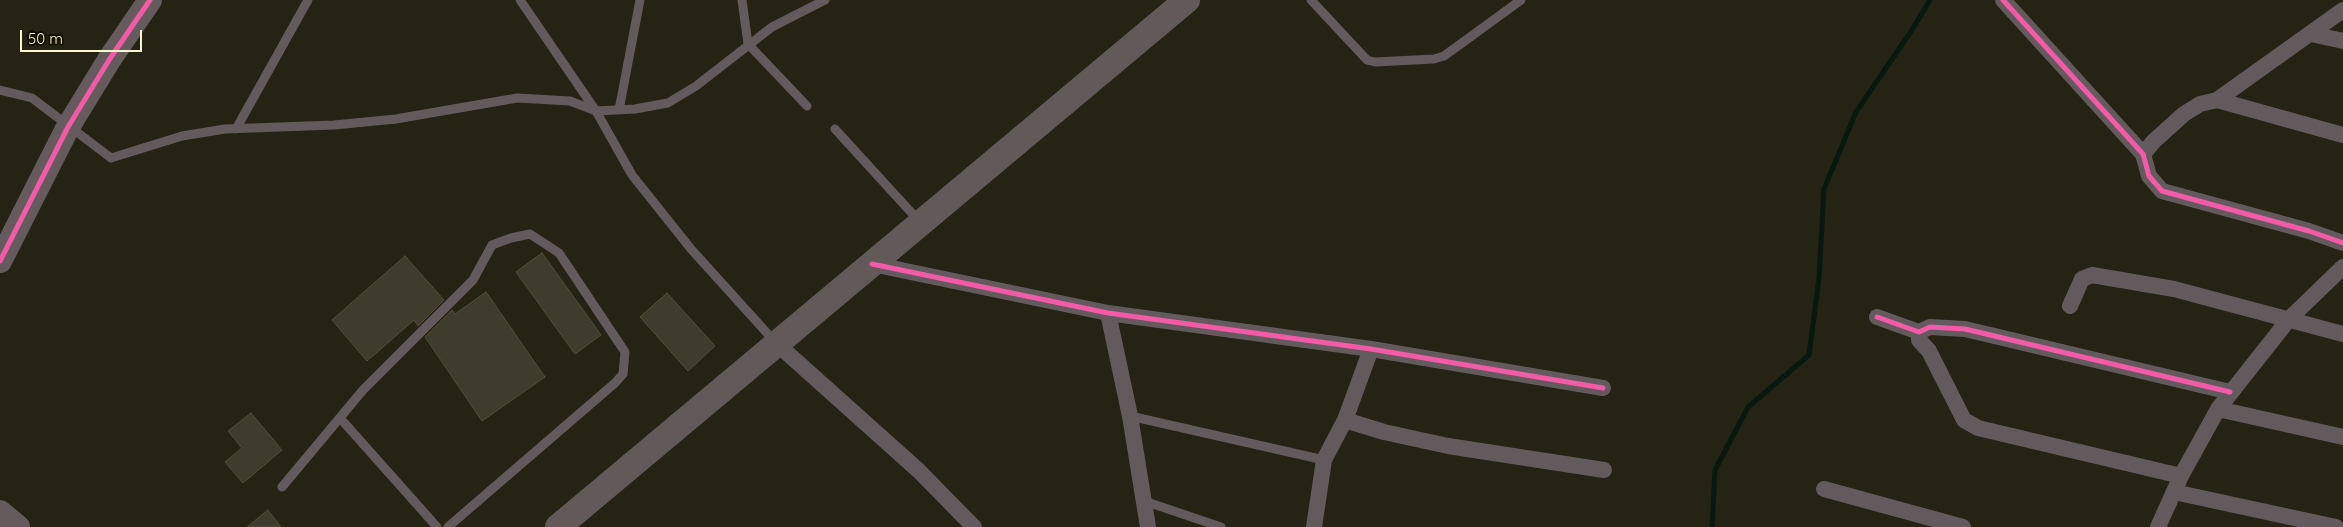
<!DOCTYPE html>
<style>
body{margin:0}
#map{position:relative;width:2343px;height:527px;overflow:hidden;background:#252314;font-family:Quicksand,sans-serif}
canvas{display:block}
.scale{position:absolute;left:20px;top:30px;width:122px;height:22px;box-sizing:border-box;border:2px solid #faf7cf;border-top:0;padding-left:6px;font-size:15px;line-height:18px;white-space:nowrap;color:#faf7cf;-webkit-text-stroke:4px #141100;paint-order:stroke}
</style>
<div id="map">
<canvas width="2343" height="527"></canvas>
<div class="scale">50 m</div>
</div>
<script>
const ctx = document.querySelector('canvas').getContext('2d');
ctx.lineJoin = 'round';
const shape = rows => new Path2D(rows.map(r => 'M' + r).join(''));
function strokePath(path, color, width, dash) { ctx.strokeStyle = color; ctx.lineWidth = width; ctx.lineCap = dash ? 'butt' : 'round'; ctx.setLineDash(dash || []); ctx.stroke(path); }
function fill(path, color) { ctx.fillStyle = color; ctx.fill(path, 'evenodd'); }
strokePath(shape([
 [1712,527,1715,470,1748,407,1809,355,1819,278,1824,189,1856,112,1912,30,1930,0]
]), '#08180f', 5);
const building = shape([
 [542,253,601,335,575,354,516,272,542,253],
 [405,256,444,300,418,326,414,320,367,361,332,320,405,256],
 [486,292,545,377,482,421,425,337,452,310,455,314,486,292],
 [667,293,715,346,688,371,640,317,667,293],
 [251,413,282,450,243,483,225,462,242,448,228,431,251,413],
 [268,510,281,527,247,527,268,510]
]);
fill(building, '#3e3c2d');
strokePath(building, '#535037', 1);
strokePath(shape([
 [520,0,596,111,632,175,691,249,776,343],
 [742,0,748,44,807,106],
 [1311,0,1367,60,1375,62,1434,59,1444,56,1521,0],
 [0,90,32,98,111,158,182,136,225,129,334,125,396,119,517,98,570,101,596,111,635,109,668,103,696,86,772,27,825,0],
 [619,110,640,0],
 [236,129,308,0],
 [835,129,919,221],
 [1130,416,1324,460],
 [340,418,437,527],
 [282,487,363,390,473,280,492,245,511,238,530,234,559,253,625,352,623,374,615,383,448,527],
 [1144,501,1221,527]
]), '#635a5d', 9);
strokePath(shape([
 [2003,0,2143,154,2149,176,2162,191,2309,231,2343,243],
 [2311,34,2343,41],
 [2217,100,2343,135],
 [2143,154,2154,141,2184,114,2200,104,2217,100,2343,10],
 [872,264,1108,313,1371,349,1603,388],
 [2070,306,2082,279,2092,275,2174,289,2343,334],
 [1108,313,1130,416,1148,527],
 [1877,317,1919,332,1930,327,1965,329,2230,392],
 [1919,332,1919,340,1929,351,1964,420,1978,428,2181,476],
 [776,343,919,471,974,527],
 [2218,409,2343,437],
 [1345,420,1384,432,1448,446,1604,470],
 [1824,489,1963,527],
 [2174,492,2336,527],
 [1314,527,1324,460,1345,420,1371,349],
 [2158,527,2181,476,2218,409,2289,319,2343,267]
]), '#635a5d', 16);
strokePath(shape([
 [0,261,68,127,109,60,150,0],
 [0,512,18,527]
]), '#665b5c', 24);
strokePath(shape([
 [558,527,1187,0]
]), '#635959', 26);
strokePath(shape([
 [2003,0,2143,154,2149,176,2162,191,2309,231,2343,243],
 [0,261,68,127,109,60,150,0],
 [872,264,1108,313,1371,349,1603,388],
 [1877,317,1919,332,1930,327,1965,329,2230,392]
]), '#f35aa7', 5);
</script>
